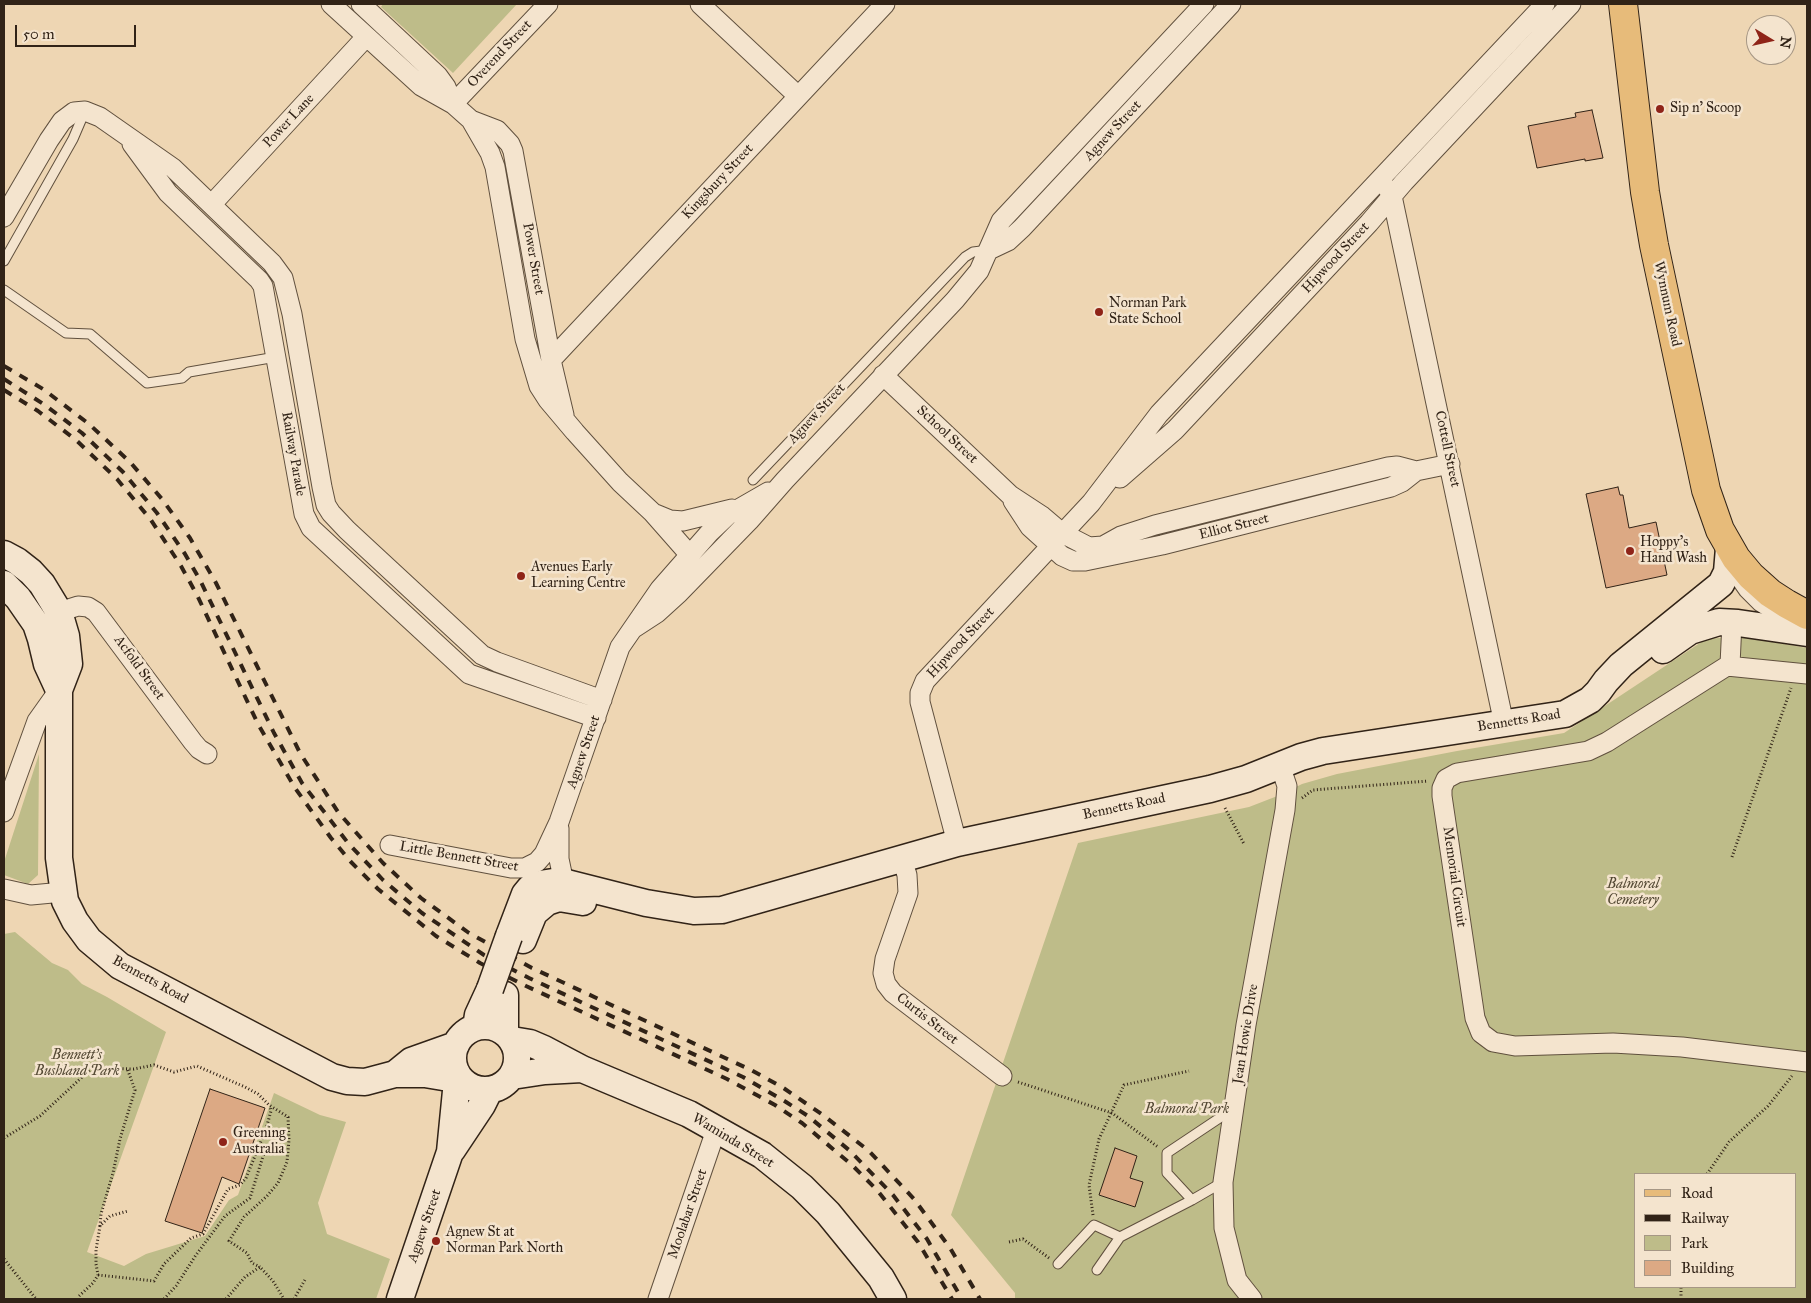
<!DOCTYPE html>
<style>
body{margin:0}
#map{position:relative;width:1811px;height:1303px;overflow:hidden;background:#eed6b3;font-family:"IM FELL Great Primer",serif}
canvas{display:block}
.frame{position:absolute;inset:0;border:5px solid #312317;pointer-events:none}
.legend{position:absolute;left:1634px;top:1173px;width:162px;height:115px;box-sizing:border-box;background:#f4e4ce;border:1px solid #a69785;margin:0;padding:6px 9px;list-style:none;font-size:15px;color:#312317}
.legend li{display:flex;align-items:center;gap:10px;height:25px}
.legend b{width:25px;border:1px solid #a69785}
.north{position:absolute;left:1746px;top:15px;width:50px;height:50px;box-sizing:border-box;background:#f4e4ce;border:1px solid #a69785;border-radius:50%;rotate:99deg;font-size:14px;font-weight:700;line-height:20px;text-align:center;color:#312317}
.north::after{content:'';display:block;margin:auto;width:18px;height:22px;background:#8f2418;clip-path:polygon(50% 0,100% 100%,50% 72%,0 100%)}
.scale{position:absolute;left:15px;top:25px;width:121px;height:22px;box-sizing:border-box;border:2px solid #312317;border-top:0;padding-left:6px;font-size:15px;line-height:18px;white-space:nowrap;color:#312317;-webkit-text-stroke:4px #f4e4ce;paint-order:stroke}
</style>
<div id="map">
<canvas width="1811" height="1303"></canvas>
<div class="frame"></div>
<ul class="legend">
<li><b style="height:6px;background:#e7bb7a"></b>Road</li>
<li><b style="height:6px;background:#312317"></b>Railway</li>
<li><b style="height:14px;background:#bebc89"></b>Park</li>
<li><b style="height:14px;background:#dca984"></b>Building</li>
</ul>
<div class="north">N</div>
<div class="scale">50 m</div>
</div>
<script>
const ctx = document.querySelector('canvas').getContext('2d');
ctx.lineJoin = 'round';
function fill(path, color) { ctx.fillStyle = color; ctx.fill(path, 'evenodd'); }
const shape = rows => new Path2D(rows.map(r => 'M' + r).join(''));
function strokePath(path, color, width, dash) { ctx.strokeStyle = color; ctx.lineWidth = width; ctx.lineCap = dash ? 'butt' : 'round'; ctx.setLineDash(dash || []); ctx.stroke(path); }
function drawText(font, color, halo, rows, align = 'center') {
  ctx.font = font + ' "IM FELL Great Primer",serif'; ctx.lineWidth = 5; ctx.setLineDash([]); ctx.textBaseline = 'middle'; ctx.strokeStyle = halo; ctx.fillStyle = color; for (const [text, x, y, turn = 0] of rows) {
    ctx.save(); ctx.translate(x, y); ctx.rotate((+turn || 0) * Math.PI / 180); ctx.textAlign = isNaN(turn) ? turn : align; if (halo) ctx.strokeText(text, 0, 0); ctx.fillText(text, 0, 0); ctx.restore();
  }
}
fill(shape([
 [383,4,517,4,453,73,381,7],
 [1731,637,1743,637,1807,648,1807,1299,1015,1299,1015,1293,951,1215,1078,843,1249,807,1280,795,1302,784,1337,774,1457,751,1564,733,1706,639],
 [1635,1174,1795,1174,1795,1287,1635,1287],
 [39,754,38,875,28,884,4,875,4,862],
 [15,932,52,963,68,970,82,984,107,997,166,1032,87,1252,124,1266,146,1254,205,1236,229,1200,238,1195,274,1093,320,1115,346,1122,318,1203,327,1234,390,1259,376,1299,4,1299,4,934]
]), '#bebc89');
const building = shape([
 [1592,110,1603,158,1585,161,1585,159,1537,168,1528,126,1576,117,1575,113,1592,110],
 [1618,487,1620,495,1623,495,1629,528,1656,522,1667,575,1606,588,1586,494,1618,487],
 [210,1089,265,1108,239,1184,222,1177,202,1233,165,1221,210,1089],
 [1115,1148,1137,1156,1130,1178,1143,1182,1135,1207,1099,1195,1115,1148]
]);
fill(building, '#dca984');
strokePath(building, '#312317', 1);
const lane = shape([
 [4,261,73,139,85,111],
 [4,290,66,333,90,334,147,383,182,378,189,372,276,357],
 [753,480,965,257,973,252,989,250],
 [1733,571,1737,582,1744,592,1758,606,1780,620],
 [1192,1200,1167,1173,1167,1153,1233,1109],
 [1058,1264,1094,1225,1120,1237],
 [1097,1270,1120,1237,1192,1200,1223,1182]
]);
const street = shape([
 [331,4,421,86,453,104,471,120,490,153,495,167,525,339,539,386,548,400,575,432,620,482,652,512,689,554],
 [361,4,438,76,446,87,453,104],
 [700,4,798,96],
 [453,104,548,4],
 [471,120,497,130,510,144,513,151,551,360,564,415],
 [132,144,168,193,259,280,263,286,304,514,311,528,469,674,596,718],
 [1388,189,1392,196,1504,724],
 [212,204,366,37],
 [4,217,49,140,62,121,74,112,85,111,100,117,173,168,272,263,283,278,292,314,322,487,326,505,331,513,347,530,482,655,497,662,602,700],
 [989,250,1008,241,1022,228,1231,4],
 [551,360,885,4],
 [883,375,1010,495,1042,516,1062,533,1089,547,1103,546,1121,536,1155,525,1388,467,1397,466,1416,471,1450,464],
 [1120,478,1175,430,1369,223,1404,182,1571,4],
 [1013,501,1030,527,1062,556,1073,561,1085,561,1162,545,1391,487,1402,482,1416,471],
 [653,513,670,520,683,521,732,509],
 [59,612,78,606,88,607,96,612,193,742,199,749,207,754],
 [634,628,657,613,679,593,749,521,785,480,955,300,979,271,1001,221,1204,4],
 [1730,665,1732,622],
 [1807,674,1727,666,1607,742,1588,751,1457,773,1446,779,1442,788,1442,796,1475,1018,1481,1033,1493,1042,1515,1046,1613,1043,1682,1047,1807,1062],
 [4,812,37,721,59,690],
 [559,828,559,859,564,883],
 [957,843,920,702,920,693,925,681,1091,503,1159,414,1545,4],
 [390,845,511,868,525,868,537,862,544,854,559,822,620,647,660,589,710,532,728,515,768,492],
 [902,859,907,875,908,893,885,959,883,973,886,984,893,993,1002,1076],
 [4,889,31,895,63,892],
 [658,1299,716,1130],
 [1252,1299,1237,1280,1224,1228,1223,1182,1246,1025,1285,810,1287,786,1280,765]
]);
const secondary = shape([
 [4,554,17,561,31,572,42,584,59,612,66,636,69,664,59,690,59,858,65,901,75,921,89,940,120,966,332,1077,347,1081,365,1082,395,1074,425,1074,443,1077,457,1075],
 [4,584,18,598,36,624,41,639,47,664,59,690],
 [1663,650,1690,631,1719,622,1738,623,1807,633],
 [509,936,525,894,530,888,540,884,553,882,567,883,646,903,694,911,722,910,957,843,1210,789,1246,779,1301,757,1323,751,1565,714,1590,700,1598,692,1606,681,1621,665,1721,584,1727,572,1729,548],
 [523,940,534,913,547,902,559,898,583,902],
 '453 1058a32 32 0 1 1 64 0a32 32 0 1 1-64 0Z',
 [476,1027,478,1015,490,989],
 [505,1032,505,995],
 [512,1040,530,1043,544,1049,582,1069,689,1114,762,1155,802,1187,828,1213,881,1278,893,1299],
 [395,1074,411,1061,456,1045],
 [512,1076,545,1071,582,1069],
 [452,1150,482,1105,489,1091],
 [400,1299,450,1152,456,1091,460,1079]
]);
const primary = shape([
 [1623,4,1645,192,1654,245,1706,490,1720,530,1736,558,1751,576,1770,593,1787,604,1807,615]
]);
strokePath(lane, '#60503e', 11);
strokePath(street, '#60503e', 21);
strokePath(secondary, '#312317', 29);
strokePath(primary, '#312317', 30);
strokePath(shape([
 [1302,798,1313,790,1428,781],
 [1225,808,1244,844],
 [1732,857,1791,688],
 [1018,1082,1112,1113,1158,1147],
 [4,1138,40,1116,92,1068,134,1069,154,1065,174,1072,197,1066,245,1087,258,1094,269,1105,288,1117,289,1140,287,1162,278,1183,267,1196,244,1217,229,1241,247,1253,252,1263,260,1267],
 [1707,1174,1729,1142,1768,1106,1792,1076],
 [1093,1215,1089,1185,1099,1139,1124,1085,1189,1071],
 [100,1226,101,1214,113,1173,120,1139,135,1090,127,1068],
 [1009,1242,1023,1239,1049,1258],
 [4,1259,36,1299],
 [98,1275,154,1281,164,1264,191,1238,203,1234,228,1189,240,1185,246,1178,266,1129,271,1111,270,1106],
 [78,1299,78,1297,93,1283,98,1275,96,1264,96,1250,100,1226,110,1216,128,1211],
 [164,1299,176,1286,196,1255,225,1216,250,1198,264,1153,257,1150],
 [226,1299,245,1277,260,1267,273,1281,284,1299],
 [294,1299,306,1278],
 [1681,1299,1681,1287]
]), '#312317', 3, [1, 2.5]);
strokePath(lane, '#f4e4ce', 9);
strokePath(street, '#f4e4ce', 19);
strokePath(secondary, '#f4e4ce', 26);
strokePath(primary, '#e7bb7a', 28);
strokePath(shape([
 [4,366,43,389,89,424,130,462,162,499,190,538,216,583,300,753,338,812,383,863,421,898,469,933,532,968,751,1070,782,1087,823,1115,869,1151,914,1199,950,1248,980,1299],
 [4,379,45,405,82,433,123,472,157,513,185,554,200,580,274,733,302,783,348,843,383,880,422,913,484,955,529,978,743,1077,786,1102,808,1116,849,1150,893,1195,927,1239,962,1299],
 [4,390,38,411,76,440,117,479,151,520,181,566,197,595,258,724,295,788,331,838,351,862,378,889,436,936,480,963,526,986,727,1079,775,1105,802,1123,852,1165,877,1190,918,1242,952,1299]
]), '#312317', 4, [9, 9]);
const secondaryBridge = shape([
 [490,989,509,936]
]);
strokePath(secondaryBridge, '#312317', 29, []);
strokePath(secondaryBridge, '#f4e4ce', 26);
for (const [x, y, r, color] of [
 [1660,109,5,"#8f2418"],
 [1099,312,5,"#8f2418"],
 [1630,551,5,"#8f2418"],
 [521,576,5,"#8f2418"],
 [223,1142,5,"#8f2418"],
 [436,1241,5,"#8f2418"]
]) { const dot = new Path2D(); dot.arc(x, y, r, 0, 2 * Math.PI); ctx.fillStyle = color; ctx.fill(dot); strokePath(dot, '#f4e4ce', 2); }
drawText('14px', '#312317', '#f4e4ce', [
 ["Overend Street",500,54,-47],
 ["Power Lane",289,121,-47],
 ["Agnew Street",1113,131,-47],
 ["Kingsbury Street",718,182,-47],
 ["Hipwood Street",1336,258,-47],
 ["Power Street",533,259,80],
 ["Wynnum Road",1667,304,78],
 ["Agnew Street",817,414,-47],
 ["School Street",947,435,43],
 ["Cottell Street",1447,449,78],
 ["Railway Parade",293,454,80],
 ["Elliot Street",1234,527,-14],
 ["Hipwood Street",961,643,-47],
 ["Acfold Street",139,668,54],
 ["Bennetts Road",1519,721,-9],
 ["Agnew Street",584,752,-71],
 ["Bennetts Road",1124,807,-12],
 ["Little Bennett Street",459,857,10],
 ["Memorial Circuit",1454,877,82],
 ["Bennetts Road",150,980,29],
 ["Curtis Street",927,1019,38],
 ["Jean Howie Drive",1246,1034,-81],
 ["Waminda Street",733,1141,31],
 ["Moolabar Street",688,1214,-71],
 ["Agnew Street",425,1226,-71]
]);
drawText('14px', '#312317', '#f4e4ce', [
 ["Sip n' Scoop",1670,109],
 ["Norman Park",1109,304],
 ["State School",1109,320],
 ["Hoppy's",1640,543],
 ["Hand Wash",1640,559],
 ["Avenues Early",531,568],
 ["Learning Centre",531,584],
 ["Greening",233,1134],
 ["Australia",233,1150],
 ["Agnew St at",446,1233],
 ["Norman Park North",446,1249]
], 'left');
drawText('italic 14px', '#544934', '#f4e4ce', [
 ["Balmoral",1633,885],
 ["Cemetery",1633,901],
 ["Bennett's",77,1056],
 ["Bushland Park",77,1072],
 ["Balmoral Park",1187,1110]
]);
</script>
